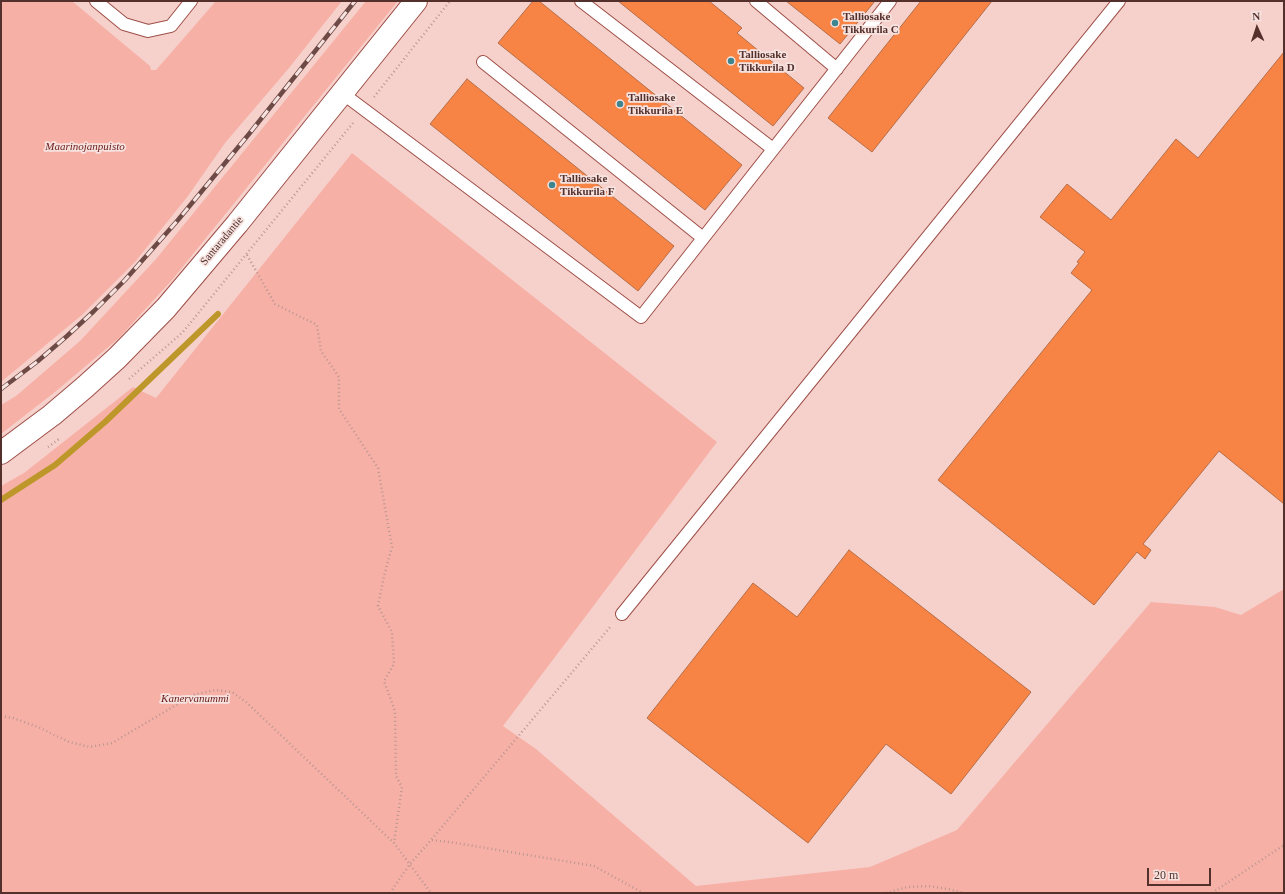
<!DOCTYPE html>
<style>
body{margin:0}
#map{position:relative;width:1285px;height:894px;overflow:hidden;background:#f6d1cc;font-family:"Times New Roman",serif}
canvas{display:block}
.frame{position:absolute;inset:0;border:2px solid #54302c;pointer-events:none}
.north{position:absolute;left:1237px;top:8px;width:40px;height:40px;-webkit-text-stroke:3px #f6e3e0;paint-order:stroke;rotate:357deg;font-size:11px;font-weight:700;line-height:16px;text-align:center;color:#54302c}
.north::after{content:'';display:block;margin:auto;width:14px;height:18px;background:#54302c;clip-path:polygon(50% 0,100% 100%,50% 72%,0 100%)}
.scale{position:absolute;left:1147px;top:868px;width:64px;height:18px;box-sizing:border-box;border:2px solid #54302c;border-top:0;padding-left:5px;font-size:12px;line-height:14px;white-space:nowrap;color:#54302c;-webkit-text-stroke:3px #f6e3e0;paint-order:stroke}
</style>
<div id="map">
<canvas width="1285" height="894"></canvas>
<div class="frame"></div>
<div class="north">N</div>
<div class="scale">20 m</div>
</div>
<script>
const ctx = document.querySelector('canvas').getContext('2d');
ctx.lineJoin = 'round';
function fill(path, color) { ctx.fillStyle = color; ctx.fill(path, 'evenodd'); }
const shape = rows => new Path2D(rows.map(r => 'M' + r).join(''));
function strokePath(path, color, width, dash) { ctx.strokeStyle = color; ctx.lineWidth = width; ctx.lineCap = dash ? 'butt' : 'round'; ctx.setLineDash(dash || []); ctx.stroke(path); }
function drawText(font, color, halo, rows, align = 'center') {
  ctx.font = font + ' "Times New Roman",serif'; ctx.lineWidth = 3.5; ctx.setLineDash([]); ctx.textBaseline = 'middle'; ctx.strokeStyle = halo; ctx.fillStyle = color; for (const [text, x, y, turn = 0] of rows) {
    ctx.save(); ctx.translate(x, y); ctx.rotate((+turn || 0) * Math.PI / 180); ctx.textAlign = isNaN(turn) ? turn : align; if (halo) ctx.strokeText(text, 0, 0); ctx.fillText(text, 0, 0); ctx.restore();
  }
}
fill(shape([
 [1,1,72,1,150,66,151,70,156,70,216,1,342,1,289,68,225,143,188,196,135,262,82,315,1,382],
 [366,1,398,1,172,280,119,338,55,392,1,434,1,405,16,396,80,341,156,259],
 [352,153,717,442,503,726,536,749,696,886,870,867,957,830,1151,602,1215,607,1241,615,1284,589,1284,893,1,893,1,486,24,473,133,387,156,398]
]), '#f7b0a6');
strokePath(shape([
 [1,500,55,465,105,422,218,314]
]), '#be972b', 6);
const building = shape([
 [533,1,539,1,742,165,705,210,498,43,533,1],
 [618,1,709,1,742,28,737,33,804,88,773,126,618,1],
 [786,1,875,1,840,44,786,1],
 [921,1,992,1,872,152,828,118,921,1],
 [1284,52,1284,504,1219,451,1143,544,1151,550,1145,559,1137,552,1094,605,938,480,1092,290,1071,273,1079,263,1077,262,1085,252,1040,217,1067,184,1111,220,1176,139,1198,158,1284,52],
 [467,79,674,246,638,291,430,124,467,79],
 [849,550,1031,692,951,794,886,744,808,843,647,718,753,583,797,617,849,550]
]);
fill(building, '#f78444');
strokePath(building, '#b66d48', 1);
const lane = shape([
 [96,1,124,24,148,31,171,26,191,1],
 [581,1,773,149],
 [756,1,837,69],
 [483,62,703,238],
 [342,93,641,317,890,1],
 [622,614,1119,1]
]);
const street = shape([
 [1,453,52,415,85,387,117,358,166,308,237,224,416,1]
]);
strokePath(lane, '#9e4f47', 14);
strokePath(street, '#9e4f47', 24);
strokePath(shape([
 [374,97,450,1],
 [247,255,275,304,317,325,321,351,339,377,339,409,378,468,392,547,384,576,378,606,392,632,394,664,384,681,395,711,396,776,402,787,394,843],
 [129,379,183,332,353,123],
 [48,447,59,439],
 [1,716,13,718,38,727,69,742,90,747,112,743,193,695,215,690,232,692,246,702,394,843,431,893],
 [432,840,456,843,594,866,643,893],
 [390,893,410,864,431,840,611,626],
 [886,893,907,887,929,886,948,889,964,893],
 [1212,893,1284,845]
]), '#bb9692', 2.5, [1, 3]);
strokePath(lane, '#fff', 12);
strokePath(street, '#fff', 22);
const rail = shape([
 [1,389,38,361,67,336,94,311,125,280,178,220,249,134,355,1]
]);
strokePath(rail, '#6e4a46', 4.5);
strokePath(rail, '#f6e3e0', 3, [9]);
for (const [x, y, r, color] of [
 [835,23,4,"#3e858f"],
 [731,61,4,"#3e858f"],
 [620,104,4,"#3e858f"],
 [552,185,4,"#3e858f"]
]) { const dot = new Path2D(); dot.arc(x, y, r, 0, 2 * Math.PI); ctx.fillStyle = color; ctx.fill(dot); strokePath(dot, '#f6e3e0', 1.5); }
drawText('bold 11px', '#54302c', '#f6e3e0', [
 ["Talliosake",843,17],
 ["Tikkurila C",843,30],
 ["Talliosake",739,55],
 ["Tikkurila D",739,68],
 ["Talliosake",628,98],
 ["Tikkurila E",628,111],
 ["Talliosake",560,179],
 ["Tikkurila F",560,192]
], 'left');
drawText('italic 11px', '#691915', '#f6e3e0', [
 ["Maarinojanpuisto",85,147],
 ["Kanervanummi",195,699]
]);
drawText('11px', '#54302c', '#f6e3e0', [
 ["Santaradantie",222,241,-50]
]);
</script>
